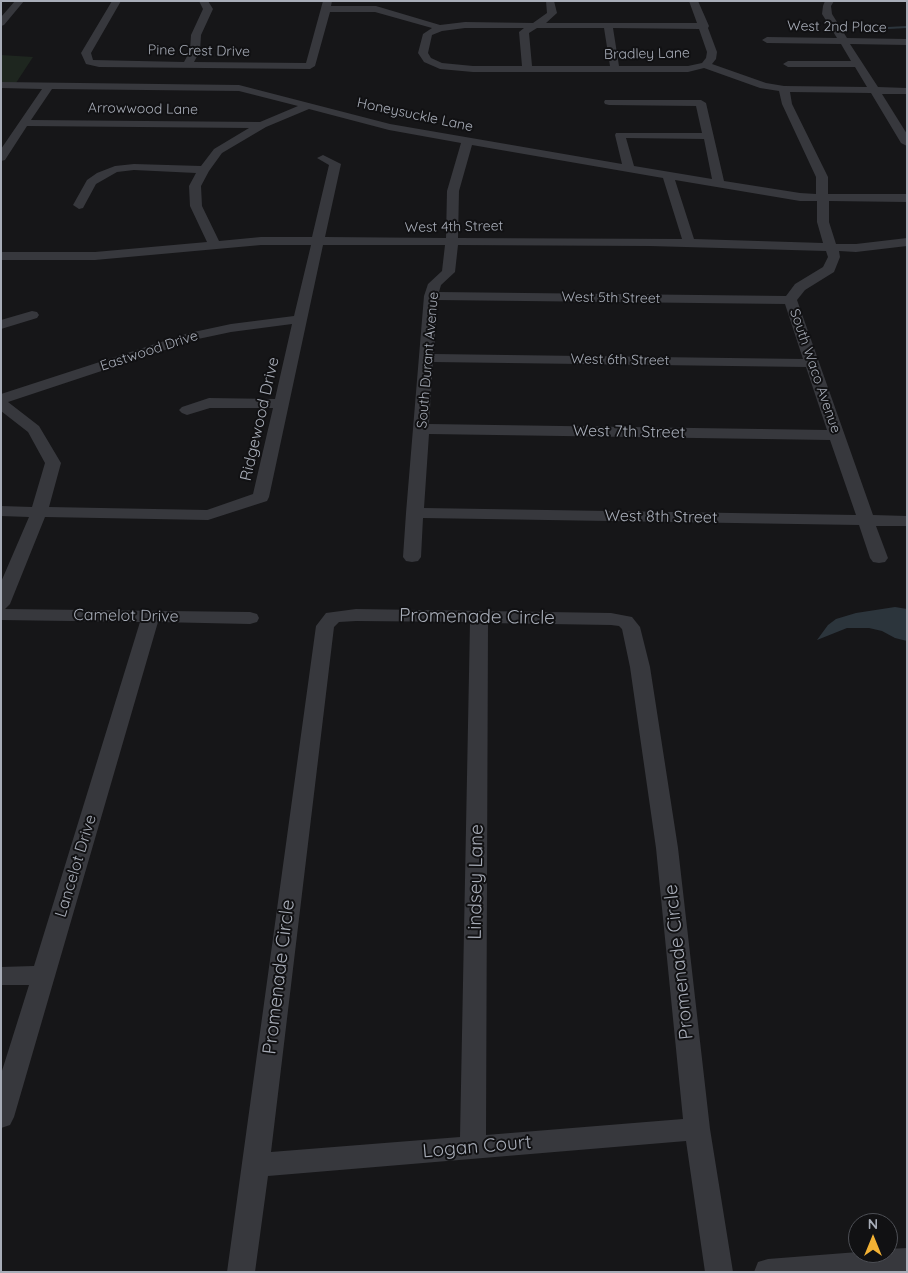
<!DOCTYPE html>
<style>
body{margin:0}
#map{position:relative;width:908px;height:1273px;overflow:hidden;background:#161618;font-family:Quicksand,sans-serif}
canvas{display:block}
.frame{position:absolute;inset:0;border:2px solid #a8adb8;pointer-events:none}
.north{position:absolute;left:848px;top:1213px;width:50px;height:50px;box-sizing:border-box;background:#111113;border:1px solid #4d4f55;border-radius:50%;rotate:0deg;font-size:14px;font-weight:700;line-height:20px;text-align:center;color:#a8adb8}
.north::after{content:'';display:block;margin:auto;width:18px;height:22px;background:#f2b134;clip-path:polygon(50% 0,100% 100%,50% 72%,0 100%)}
</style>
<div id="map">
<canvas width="908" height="1273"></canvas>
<div class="frame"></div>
<div class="north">N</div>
</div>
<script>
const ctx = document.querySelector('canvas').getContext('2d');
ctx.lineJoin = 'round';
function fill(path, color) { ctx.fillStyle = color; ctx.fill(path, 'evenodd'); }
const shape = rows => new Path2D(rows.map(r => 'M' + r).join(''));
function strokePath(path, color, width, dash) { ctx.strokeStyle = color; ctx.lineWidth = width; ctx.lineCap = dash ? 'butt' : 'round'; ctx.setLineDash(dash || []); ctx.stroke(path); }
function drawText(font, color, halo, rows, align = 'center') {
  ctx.font = font + ' Quicksand,sans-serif'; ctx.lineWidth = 4; ctx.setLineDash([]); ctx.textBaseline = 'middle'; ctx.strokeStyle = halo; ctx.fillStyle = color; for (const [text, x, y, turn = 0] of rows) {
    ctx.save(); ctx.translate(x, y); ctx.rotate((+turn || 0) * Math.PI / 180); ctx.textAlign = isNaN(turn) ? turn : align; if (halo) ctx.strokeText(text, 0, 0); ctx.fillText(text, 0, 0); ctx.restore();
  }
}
fill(shape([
 [1,55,33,57,16,83,1,83]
]), '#1e261f');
fill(shape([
 [895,607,907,609,907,641,895,638,882,631,869,628,847,628,817,640,828,625,836,619,856,613]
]), '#2c353c');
strokePath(shape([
 [888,28,907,27]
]), '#2c353c', 2);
fill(shape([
 [15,1,24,1,4,25,1,26,1,17,15,1],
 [112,1,121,1,91,53,93,60,184,62,190,51,191,35,203,9,199,1,208,1,213,9,201,35,200,51,194,62,306,63,323,1,332,1,331,6,376,6,440,25,465,22,533,23,547,13,546,1,554,1,557,13,546,23,697,23,689,1,698,1,709,26,708,28,717,52,716,59,712,64,766,83,784,86,867,87,855,67,788,67,783,64,788,61,851,61,841,44,767,43,762,40,767,37,837,38,822,14,823,6,825,1,834,1,831,6,832,14,847,38,907,39,907,45,850,44,878,87,907,88,907,94,882,94,907,134,907,146,901,143,871,93,790,92,792,104,828,177,828,194,907,194,907,202,829,201,829,222,836,244,856,244,907,238,907,246,856,252,839,251,840,257,834,272,805,290,797,300,873,515,907,516,907,526,876,526,888,558,885,562,879,563,873,562,870,558,859,525,423,518,421,557,418,561,412,562,406,561,403,557,406,513,424,296,428,284,442,271,445,245,323,245,269,497,267,501,208,520,45,517,10,604,5,609,250,612,257,614,259,618,257,622,250,624,158,622,14,1117,10,1125,1,1128,1,1074,29,985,1,985,1,967,34,966,140,622,1,620,1,582,29,517,1,516,1,506,32,507,45,463,28,432,1,411,1,394,189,333,231,324,294,316,311,245,261,245,95,260,1,260,1,252,95,252,207,242,190,206,189,186,196,173,134,170,117,172,96,184,83,208,79,209,73,205,87,180,97,173,115,166,134,164,201,166,214,149,249,128,27,126,5,160,1,161,1,149,42,89,1,88,1,82,239,85,390,124,622,164,615,135,616,133,702,133,696,106,609,105,605,104,604,102,605,100,701,100,706,103,724,181,800,193,816,194,816,177,782,104,779,91,760,88,704,68,688,72,473,72,440,69,424,62,418,53,423,34,432,28,375,12,330,12,315,66,310,69,99,67,86,64,81,53,112,1],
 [465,28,524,28,519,32,522,66,473,66,442,63,431,58,428,53,432,35,442,31,465,28],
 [537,28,604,28,610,66,532,66,529,33,537,28],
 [613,28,699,29,707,52,706,58,702,63,688,66,619,66,613,28],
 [52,89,239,91,298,106,260,122,31,120,52,89],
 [309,109,389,130,461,143,447,191,446,238,325,237,341,164,323,155,317,158,329,165,312,237,261,237,219,241,202,206,201,186,209,171,222,153,266,127,309,109],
 [626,138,704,139,712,179,634,166,626,138],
 [472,145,663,178,682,239,458,238,459,191,472,145],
 [675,180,800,201,817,201,817,222,823,243,694,239,675,180],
 [458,245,650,246,826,251,828,257,823,267,795,284,786,296,439,292,441,285,455,272,458,245],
 [437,300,785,304,803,359,434,354,437,300],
 [292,324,275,399,209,398,182,407,179,410,182,413,187,415,210,408,273,408,253,494,207,510,49,507,61,463,39,426,8,402,198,339,231,332,292,324],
 [433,362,806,367,827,430,429,424,433,362],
 [429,434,830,440,856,515,424,508,429,434],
 [32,311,37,312,39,315,37,318,1,329,1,320,32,311],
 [356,609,611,613,632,617,640,627,650,667,678,848,710,1129,733,1272,705,1272,686,1141,268,1176,255,1272,227,1272,316,626,326,613,356,609],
 [356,621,470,622,460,1137,271,1152,334,627,339,622,356,621],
 [488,623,611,625,619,626,622,629,630,667,656,848,683,1119,486,1135,488,623],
 [907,1248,907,1272,754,1272,758,1262,768,1259,858,1252,888,1253,888,1249,907,1248]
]), '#37383d');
drawText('14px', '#a8adb8', '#111113', [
 ["West 2nd Place",837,27,1],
 ["Pine Crest Drive",199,51,1],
 ["Bradley Lane",647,54,-1],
 ["Arrowwood Lane",143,109,1],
 ["Honeysuckle Lane",415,115,12],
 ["West 4th Street",454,227,-1],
 ["West 5th Street",611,298,1],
 ["Eastwood Drive",149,351,-18],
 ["South Durant Avenue",428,360,-85],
 ["West 6th Street",620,360,1],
 ["South Waco Avenue",815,371,71]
]);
drawText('16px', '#a8adb8', '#111113', [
 ["Ridgewood Drive",260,419,-77],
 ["West 7th Street",629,432,1],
 ["West 8th Street",661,517,1],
 ["Camelot Drive",126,616,1],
 ["Lancelot Drive",76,866,-73]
]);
drawText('19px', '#a8adb8', '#111113', [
 ["Promenade Circle",477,617,1],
 ["Lindsey Lane",476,882,-89],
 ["Promenade Circle",679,962,-96],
 ["Promenade Circle",279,977,-83],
 ["Logan Court",477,1147,-5]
]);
</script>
